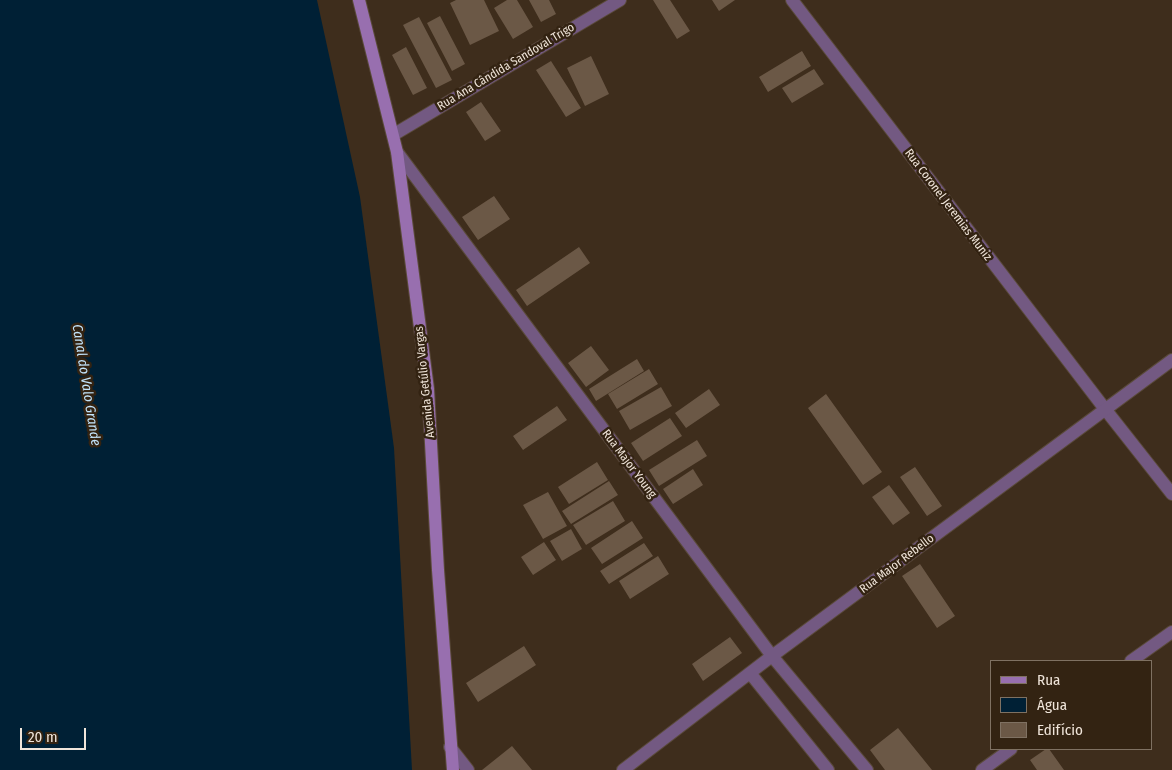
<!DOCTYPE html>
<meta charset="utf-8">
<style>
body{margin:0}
#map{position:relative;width:1172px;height:770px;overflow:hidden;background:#3e2d1c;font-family:"Fira Sans Condensed",sans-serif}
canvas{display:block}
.legend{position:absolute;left:990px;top:660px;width:162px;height:90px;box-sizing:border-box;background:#332312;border:1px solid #7f7162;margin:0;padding:6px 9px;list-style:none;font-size:15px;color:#f0e5da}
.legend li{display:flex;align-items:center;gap:10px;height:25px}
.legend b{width:25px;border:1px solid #7f7162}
.scale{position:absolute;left:20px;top:728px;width:66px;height:22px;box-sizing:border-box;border:2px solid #f0e5da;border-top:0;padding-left:6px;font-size:15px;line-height:18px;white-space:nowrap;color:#f0e5da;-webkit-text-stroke:4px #332312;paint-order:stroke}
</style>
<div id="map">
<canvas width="1172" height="770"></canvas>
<ul class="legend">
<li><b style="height:6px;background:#986faf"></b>Rua</li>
<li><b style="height:14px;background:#002035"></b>Água</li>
<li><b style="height:14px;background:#6b5846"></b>Edifício</li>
</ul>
<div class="scale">20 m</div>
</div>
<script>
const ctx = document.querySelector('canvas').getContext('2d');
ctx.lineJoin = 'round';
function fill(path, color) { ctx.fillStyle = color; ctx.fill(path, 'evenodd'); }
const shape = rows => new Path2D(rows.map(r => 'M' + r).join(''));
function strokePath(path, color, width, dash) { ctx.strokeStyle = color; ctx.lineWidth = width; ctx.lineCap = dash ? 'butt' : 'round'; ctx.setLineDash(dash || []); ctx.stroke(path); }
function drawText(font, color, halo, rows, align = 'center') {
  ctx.font = font + ' "Fira Sans Condensed",sans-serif'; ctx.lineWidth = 5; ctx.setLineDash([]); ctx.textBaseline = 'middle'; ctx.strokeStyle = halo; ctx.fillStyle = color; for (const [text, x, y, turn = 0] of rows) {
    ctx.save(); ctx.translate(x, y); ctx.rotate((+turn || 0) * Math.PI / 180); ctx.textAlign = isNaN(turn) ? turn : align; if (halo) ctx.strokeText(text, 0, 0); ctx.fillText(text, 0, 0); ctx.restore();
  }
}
fill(shape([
 [0,0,317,0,360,197,394,448,412,770,0,770]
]), '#002035');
fill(shape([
 [456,0,484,0,499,31,470,45,450,3],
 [507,0,517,0,533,27,513,39,494,8],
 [529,0,549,0,556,14,541,22],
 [653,0,670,0,690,31,677,39],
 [712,0,735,0,719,11],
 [440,16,465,64,452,71,427,23],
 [419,17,452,80,436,88,403,25],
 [406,47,427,88,413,95,392,55],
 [802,51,811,66,768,92,759,77],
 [591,56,609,94,585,106,567,68],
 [551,61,581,108,566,117,536,70],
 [814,69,824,84,792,103,782,88],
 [481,102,501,131,485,141,466,112],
 [494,196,510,219,478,240,462,217],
 [579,247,590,263,527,306,516,290],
 [591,346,609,370,586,387,568,363],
 [637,359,644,371,596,401,589,389],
 [649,369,658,384,617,409,608,394],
 [661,387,672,406,630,430,619,411],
 [709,389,720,405,686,428,675,413],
 [826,394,882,472,863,485,808,408],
 [557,406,567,420,523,450,513,436],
 [670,418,682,436,643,461,631,443],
 [697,440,707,456,659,486,649,470],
 [597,462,608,480,569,504,558,487],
 [915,467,942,506,927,516,900,477],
 [693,469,703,485,673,504,663,489],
 [609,481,618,495,571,524,562,511],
 [889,485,910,513,893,525,872,497],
 [548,492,567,526,543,539,523,505],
 [613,501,625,521,586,545,573,525],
 [632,521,643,538,602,564,591,548],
 [571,529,582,549,562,561,550,541],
 [544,542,556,560,533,575,521,557],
 [644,543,653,556,609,584,600,571],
 [658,556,669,574,630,599,619,581],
 [920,564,955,616,937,628,902,576],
 [730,637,742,653,703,681,692,664],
 [524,646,536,665,478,702,466,683],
 [898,728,932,770,885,770,870,750],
 [512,746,532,770,482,770],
 [1046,749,1049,749,1064,770,1037,770,1030,760]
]), '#6b5846');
const minor = shape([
 [792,0,1105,409,1172,494],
 [393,135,620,0],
 [1131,661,1172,632],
 [450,747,468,770],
 [982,770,1011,749]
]);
const tertiary = shape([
 [397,152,772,656,867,770],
 [750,673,828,770],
 [623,770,772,656,1172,360]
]);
const secondary = shape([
 [359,0,397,152,428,389,438,570,453,770]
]);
strokePath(minor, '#5a4a3a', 14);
strokePath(tertiary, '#5a4a3a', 14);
strokePath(secondary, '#5a4a3a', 14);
strokePath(minor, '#735982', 12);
strokePath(tertiary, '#735982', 12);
strokePath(secondary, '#986faf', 12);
drawText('12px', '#f0e5da', '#332312', [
 ["Rua Ana Cândida Sandoval Trigo",506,67,-31],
 ["Rua Coronel Jeremias Muniz",948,205,53],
 ["Avenida Getúlio Vargas",425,382,-96],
 ["Rua Major Young",629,464,53],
 ["Rua Major Rebello",897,564,-37]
]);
drawText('italic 14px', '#c1e3fb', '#332312', [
 ["Canal do Valo Grande",86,385,81]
]);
</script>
